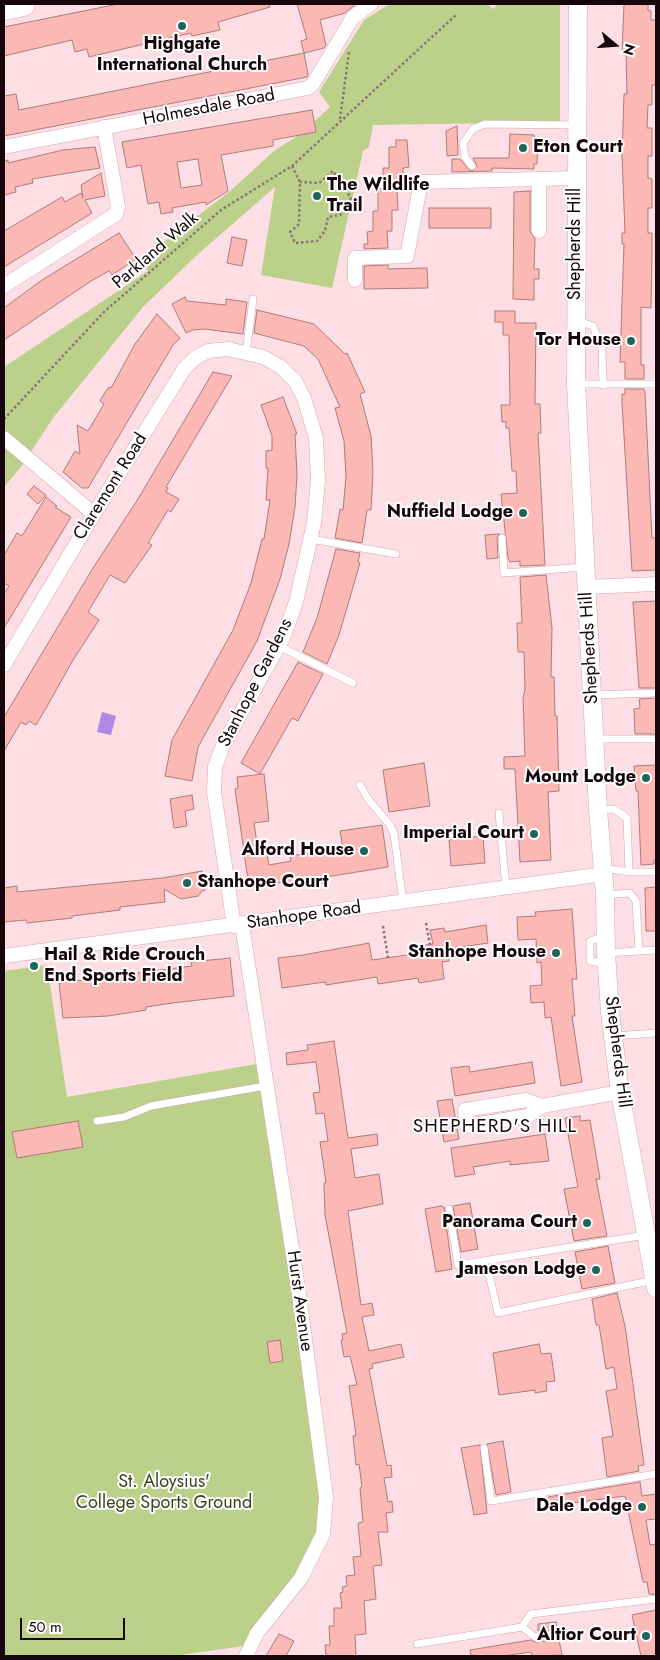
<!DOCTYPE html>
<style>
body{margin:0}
#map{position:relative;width:660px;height:1660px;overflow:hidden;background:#fddee5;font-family:Jost,sans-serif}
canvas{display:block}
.frame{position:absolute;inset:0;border:5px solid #16060b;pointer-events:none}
.north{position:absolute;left:590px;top:20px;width:50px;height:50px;-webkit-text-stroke:4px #fff;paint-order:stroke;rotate:108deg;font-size:14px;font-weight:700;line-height:20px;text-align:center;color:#16060b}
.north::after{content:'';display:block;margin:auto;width:18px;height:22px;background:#16060b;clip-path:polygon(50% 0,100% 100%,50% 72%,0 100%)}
.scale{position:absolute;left:20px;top:1618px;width:105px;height:22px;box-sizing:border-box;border:2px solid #16060b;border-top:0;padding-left:6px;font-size:15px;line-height:18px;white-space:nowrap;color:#16060b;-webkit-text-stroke:4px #fff;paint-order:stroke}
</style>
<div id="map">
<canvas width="660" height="1660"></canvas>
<div class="frame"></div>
<div class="north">N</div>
<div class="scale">50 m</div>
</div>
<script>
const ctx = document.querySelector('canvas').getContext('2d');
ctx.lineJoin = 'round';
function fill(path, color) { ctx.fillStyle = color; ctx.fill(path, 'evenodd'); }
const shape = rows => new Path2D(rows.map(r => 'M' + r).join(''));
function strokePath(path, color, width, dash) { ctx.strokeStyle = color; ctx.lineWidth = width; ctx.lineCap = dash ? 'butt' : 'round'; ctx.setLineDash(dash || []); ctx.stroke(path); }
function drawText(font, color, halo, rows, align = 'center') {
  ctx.font = font + ' Jost,sans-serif'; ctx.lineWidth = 4; ctx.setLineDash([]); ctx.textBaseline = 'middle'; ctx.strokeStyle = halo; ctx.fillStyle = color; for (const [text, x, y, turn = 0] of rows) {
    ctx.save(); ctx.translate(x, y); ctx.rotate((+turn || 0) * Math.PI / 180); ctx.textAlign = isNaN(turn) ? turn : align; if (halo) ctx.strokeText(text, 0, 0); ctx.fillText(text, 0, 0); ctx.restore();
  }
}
fill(shape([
 [390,4,487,4,493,9,498,4,560,4,560,122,373,125,369,147,363,151,332,288,261,275,275,187,197,255,143,307,53,418,21,467,4,487,4,367,148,271,140,260,229,192,274,151,302,133,330,107,319,92,364,20],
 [47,965,67,1097,262,1063,299,1294,323,1534,251,1645,173,1656,4,1656,4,971]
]), '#bbd189');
fill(shape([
 [102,712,116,716,111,735,97,732]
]), '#ae89e2');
const building = shape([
 [118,4,269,4,270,7,218,22,220,30,192,36,191,33,89,57,87,49,75,52,72,40,4,56,4,27,118,4],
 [297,4,356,4,345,13,320,20,326,45,324,48,304,53,301,41,307,39,297,4],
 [624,4,648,4,648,10,651,11,651,20,656,20,656,85,652,85,652,105,648,105,647,128,652,128,652,156,648,156,648,178,652,179,652,208,648,208,648,233,652,233,652,252,651,308,641,307,641,365,644,365,644,379,625,379,625,362,620,362,624,244,622,244,622,233,625,233,622,155,624,94,627,94,626,52,622,52,624,4],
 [304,53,308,75,307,77,4,136,4,96,16,94,19,110,304,53],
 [312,110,316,132,273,140,273,146,221,155,228,191,206,205,206,202,172,208,173,212,161,214,159,202,148,204,141,165,127,168,122,142,312,110],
 [198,159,202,185,181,188,177,162,198,159],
 [457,126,458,155,447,156,446,131,457,126],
 [510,134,534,135,534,140,538,140,537,164,534,164,534,169,492,168,492,171,452,172,452,159,460,159,468,169,472,171,477,166,473,158,509,158,510,134],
 [396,140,407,140,409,167,403,168,403,189,397,189,398,210,392,210,392,231,387,231,388,248,364,249,364,244,368,244,367,232,373,231,373,211,378,211,378,189,383,189,383,168,389,168,389,147,396,147,396,140],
 [95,147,100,168,32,179,33,183,15,187,16,192,4,195,4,161,8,160,8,163,63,150,95,147],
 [101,173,105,196,85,200,92,213,4,267,4,231,62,197,65,202,81,193,83,198,81,185,101,173],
 [530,191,530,231,535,239,534,269,539,269,539,279,534,279,534,300,513,299,514,192,530,191],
 [429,208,491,208,491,228,429,228,429,208],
 [119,233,136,259,112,275,109,271,91,281,4,340,4,308,42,280,119,233],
 [232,237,247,240,242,266,227,263,232,237],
 [388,265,388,269,427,268,428,288,364,289,364,266,388,265],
 [185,297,187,301,226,305,226,299,247,302,243,334,204,329,193,330,186,333,172,304,185,297],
 [257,310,314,324,345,354,347,353,365,392,360,394,371,436,373,472,371,510,367,510,362,543,335,538,340,509,343,510,346,476,344,441,335,408,340,407,318,359,304,346,254,333,257,310],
 [495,311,515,311,515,323,536,323,535,404,540,404,541,433,538,433,545,565,520,566,520,561,510,562,508,558,501,494,517,493,516,471,512,471,509,428,506,428,506,422,502,422,501,405,510,405,509,335,503,335,503,322,495,322,495,311],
 [157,314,180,338,173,345,88,488,82,488,63,472,75,451,80,454,77,425,88,431,104,404,100,401,104,394,109,387,111,388,135,344,157,314],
 [213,372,232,376,166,487,168,488,166,492,179,499,171,512,168,510,148,543,152,545,125,583,110,575,88,612,99,620,73,660,45,710,36,725,29,721,26,725,21,722,4,751,4,717,93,568,138,499,213,372],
 [625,389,644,389,645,393,652,538,656,538,656,570,632,571,622,402,622,394,625,394,625,389],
 [283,397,297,434,295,434,297,475,295,507,289,544,280,579,257,641,198,747,192,781,165,776,172,740,233,630,251,583,262,539,264,539,270,500,266,500,268,468,266,468,266,451,272,450,272,436,261,405,283,397],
 [34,486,46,495,38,504,27,494,34,486],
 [46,497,57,506,55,507,71,517,4,628,4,594,9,586,4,583,4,555,17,533,22,536,46,497],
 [499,534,497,538,498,558,487,559,485,535,499,534],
 [336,549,360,553,358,562,360,563,339,635,327,664,303,652,317,618,336,549],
 [546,575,552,628,551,677,554,677,555,716,557,716,559,791,548,792,551,860,520,862,515,769,504,769,504,757,525,756,523,699,525,689,524,652,518,652,517,623,522,623,520,577,546,575],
 [656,601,656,688,639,688,633,602,656,601],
 [298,662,323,674,298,721,292,718,260,774,241,763,298,662],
 [656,698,656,734,635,734,634,709,640,708,639,699,656,698],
 [424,763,430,806,389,812,383,770,424,763],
 [656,765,656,860,654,860,654,864,641,865,638,791,636,791,634,766,656,765],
 [264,774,269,821,254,823,258,850,266,848,269,865,291,861,290,856,343,848,340,831,382,825,388,867,326,877,326,883,295,887,295,883,283,885,283,882,249,887,235,789,238,788,237,777,264,774],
 [192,795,194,809,185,811,187,826,174,828,170,799,192,795],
 [483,836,485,863,451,866,449,840,483,836],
 [202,871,205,890,202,891,198,896,181,899,164,889,165,902,120,907,120,910,72,916,72,918,27,923,26,920,4,922,4,888,17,886,17,892,163,878,202,871],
 [656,887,656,931,646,931,645,888,656,887],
 [572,909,577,979,572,979,575,1016,572,1016,582,1082,561,1086,551,1017,545,1018,544,1002,531,1003,530,986,542,985,541,962,537,963,536,939,518,940,517,917,536,916,535,912,572,909],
 [486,925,488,943,447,949,449,961,442,962,444,979,419,983,418,978,378,984,377,977,326,985,325,982,282,988,278,958,303,955,369,943,372,960,414,954,413,947,433,944,430,930,444,928,445,932,486,925],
 [230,958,234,996,172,1003,146,1007,146,1010,108,1016,63,1018,59,983,192,966,191,962,230,958],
 [334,1041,348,1138,377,1134,378,1145,351,1149,355,1178,379,1174,383,1204,348,1211,361,1305,372,1303,374,1315,362,1317,369,1351,401,1344,404,1357,372,1364,373,1368,369,1369,387,1466,391,1465,392,1477,384,1478,388,1502,392,1501,393,1512,386,1513,388,1532,378,1532,382,1565,373,1566,376,1599,364,1601,366,1634,355,1635,356,1656,326,1656,325,1645,330,1645,329,1626,334,1626,334,1608,342,1608,340,1593,343,1592,342,1587,347,1586,346,1576,355,1575,353,1557,361,1556,358,1523,363,1522,360,1488,362,1487,359,1464,356,1465,353,1436,356,1435,349,1386,357,1385,350,1356,344,1357,341,1340,343,1340,342,1334,347,1333,325,1215,324,1183,326,1182,320,1142,328,1141,324,1113,316,1114,315,1104,313,1093,320,1092,316,1062,287,1065,286,1053,308,1050,307,1045,334,1041],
 [532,1062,535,1083,455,1096,451,1068,469,1066,470,1072,532,1062],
 [452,1099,459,1139,444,1142,437,1101,452,1099],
 [580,1116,580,1121,590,1120,600,1179,596,1179,607,1236,574,1241,564,1189,578,1187,565,1118,580,1116],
 [78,1121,83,1147,17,1158,12,1132,78,1121],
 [545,1134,549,1161,510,1165,510,1161,473,1167,475,1174,455,1177,451,1148,545,1134],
 [470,1203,478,1249,461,1252,453,1206,470,1203],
 [441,1206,444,1207,452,1269,436,1272,425,1209,441,1206],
 [608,1246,615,1283,582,1289,575,1252,608,1246],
 [617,1293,625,1326,644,1465,638,1466,639,1471,607,1477,602,1438,613,1436,606,1391,617,1389,614,1367,606,1369,599,1325,596,1325,592,1299,617,1293],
 [280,1340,283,1361,270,1363,267,1342,280,1340],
 [539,1344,541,1354,551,1353,555,1381,546,1382,547,1391,535,1393,535,1390,499,1395,493,1353,539,1344],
 [503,1441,511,1492,496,1495,487,1444,503,1441],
 [480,1445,487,1513,474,1515,461,1448,480,1445],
 [640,1482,642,1496,656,1494,656,1519,646,1520,650,1545,656,1544,656,1594,649,1594,647,1582,643,1582,625,1496,550,1506,548,1497,640,1482],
 [656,1610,656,1656,641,1656,632,1615,656,1610],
 [556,1622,557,1630,538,1631,538,1624,556,1622],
 [279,1634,294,1641,286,1656,266,1656,279,1634],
 [531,1640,535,1642,559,1640,562,1655,532,1656,531,1652,503,1656,471,1656,470,1650,531,1640]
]);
fill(building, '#fcb8b4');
strokePath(building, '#ac7c7a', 1);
const service = shape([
 [472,166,465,157,463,143,473,129,485,124,577,125],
 [578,321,593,326,602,348,603,385],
 [246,353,253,299],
 [577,384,656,384],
 [502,538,504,573,585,567],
 [311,539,396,554],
 [279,646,353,683],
 [592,695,656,693],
 [594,739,656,739],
 [360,785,368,799,390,825,394,834,403,902],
 [598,810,614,809,627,818,629,872],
 [499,813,506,887],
 [604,868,629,872,656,872],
 [605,895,630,893,636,901,639,951],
 [606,936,590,941,590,961,606,964],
 [606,953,656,950],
 [614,1036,656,1033],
 [97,1121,124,1117,151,1106,265,1086],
 [449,1209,458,1265,646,1235],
 [489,1274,498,1313,654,1280],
 [484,1448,491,1501,656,1474],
 [522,1627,535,1637,558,1635],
 [417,1644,522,1627,531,1614,656,1599]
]);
const minor = shape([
 [4,147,308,88,313,84,353,17,371,4],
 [539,179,539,231],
 [355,280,355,258,407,256,421,182,576,178],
 [4,286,116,214,118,207,104,127],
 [4,438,94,514],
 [587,587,656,584],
 [4,665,94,514,184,369,195,358,208,351,228,349,263,357,281,367,295,381,304,398,316,438,318,480,314,523,296,602,283,638,223,745,215,767,214,792,234,926],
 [242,925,299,1294,326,1497,323,1534,301,1578,257,1633,246,1656],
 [4,956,604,874],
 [542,1106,526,1100,465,1110,467,1126,528,1116,542,1106,620,1092]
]);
const tertiary = shape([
 [578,4,576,384,598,810,605,895,606,953,610,1012,620,1092,656,1288]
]);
const trunk = shape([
 [4,8,23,4]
]);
strokePath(service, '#d7a5b1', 8);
strokePath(minor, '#d7a5b1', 15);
strokePath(tertiary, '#d7a5b1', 19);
strokePath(trunk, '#d7a5b1', 25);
strokePath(shape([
 [340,119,349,52],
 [292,166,300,182,299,224,290,232,295,243,317,241,325,231,328,217,340,215,349,208,351,198,333,171,319,183,300,182],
 [4,419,104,312,221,210,292,166,457,14],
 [426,923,430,945],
 [383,926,388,958]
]), '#8a7278', 2.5, [2.5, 2.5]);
strokePath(service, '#fff', 7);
strokePath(minor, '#fff', 14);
strokePath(tertiary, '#fff', 18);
strokePath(trunk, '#fff', 24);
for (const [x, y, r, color] of [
 [182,26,5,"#1c655b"],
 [523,148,5,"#1c655b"],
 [317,196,5,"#1c655b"],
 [631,341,5,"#1c655b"],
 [523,513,5,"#1c655b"],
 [646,778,5,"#1c655b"],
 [534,834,5,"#1c655b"],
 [364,851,5,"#1c655b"],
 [187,883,5,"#1c655b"],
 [556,953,5,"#1c655b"],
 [34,966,5,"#1c655b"],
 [587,1223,5,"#1c655b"],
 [596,1270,5,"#1c655b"],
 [642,1507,5,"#1c655b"],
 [646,1636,5,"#1c655b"]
]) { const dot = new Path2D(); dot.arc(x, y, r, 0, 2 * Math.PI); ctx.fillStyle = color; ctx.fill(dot); strokePath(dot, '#fff', 2); }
drawText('bold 18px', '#16060b', '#fff', [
 ["Highgate",182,45,"center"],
 ["International Church",182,66,"center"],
 ["Eton Court",533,148,"left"],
 ["The Wildlife",327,186,"left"],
 ["Trail",327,207,"left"],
 ["Tor House",621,341],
 ["Nuffield Lodge",513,513],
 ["Mount Lodge",636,778],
 ["Imperial Court",524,834],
 ["Alford House",354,851],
 ["Stanhope Court",197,883,"left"],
 ["Stanhope House",546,953],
 ["Hail & Ride Crouch",44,956,"left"],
 ["End Sports Field",44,977,"left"],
 ["Panorama Court",577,1223],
 ["Jameson Lodge",586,1270],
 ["Dale Lodge",632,1507],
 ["Altior Court",636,1636]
], 'right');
drawText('18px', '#16060b', '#fff', [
 ["Holmesdale Road",209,108,-11],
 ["Shepherds Hill",576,244,-90],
 ["Parkland Walk",156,251,-41],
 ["Claremont Road",111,487,-58],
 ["Shepherds Hill",590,648,-93],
 ["Stanhope Gardens",256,683,-63],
 ["Stanhope Road",304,916,-8],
 ["Shepherds Hill",617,1052,83],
 ["Hurst Avenue",299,1301,82]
]);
drawText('18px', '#39441b', '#fff', [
 ["St. Aloysius'",164,1483],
 ["College Sports Ground",164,1504]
]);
ctx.letterSpacing = '1px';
drawText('19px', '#16060b', '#fff', [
 ["SHEPHERD'S HILL",495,1127]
]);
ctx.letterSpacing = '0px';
</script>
